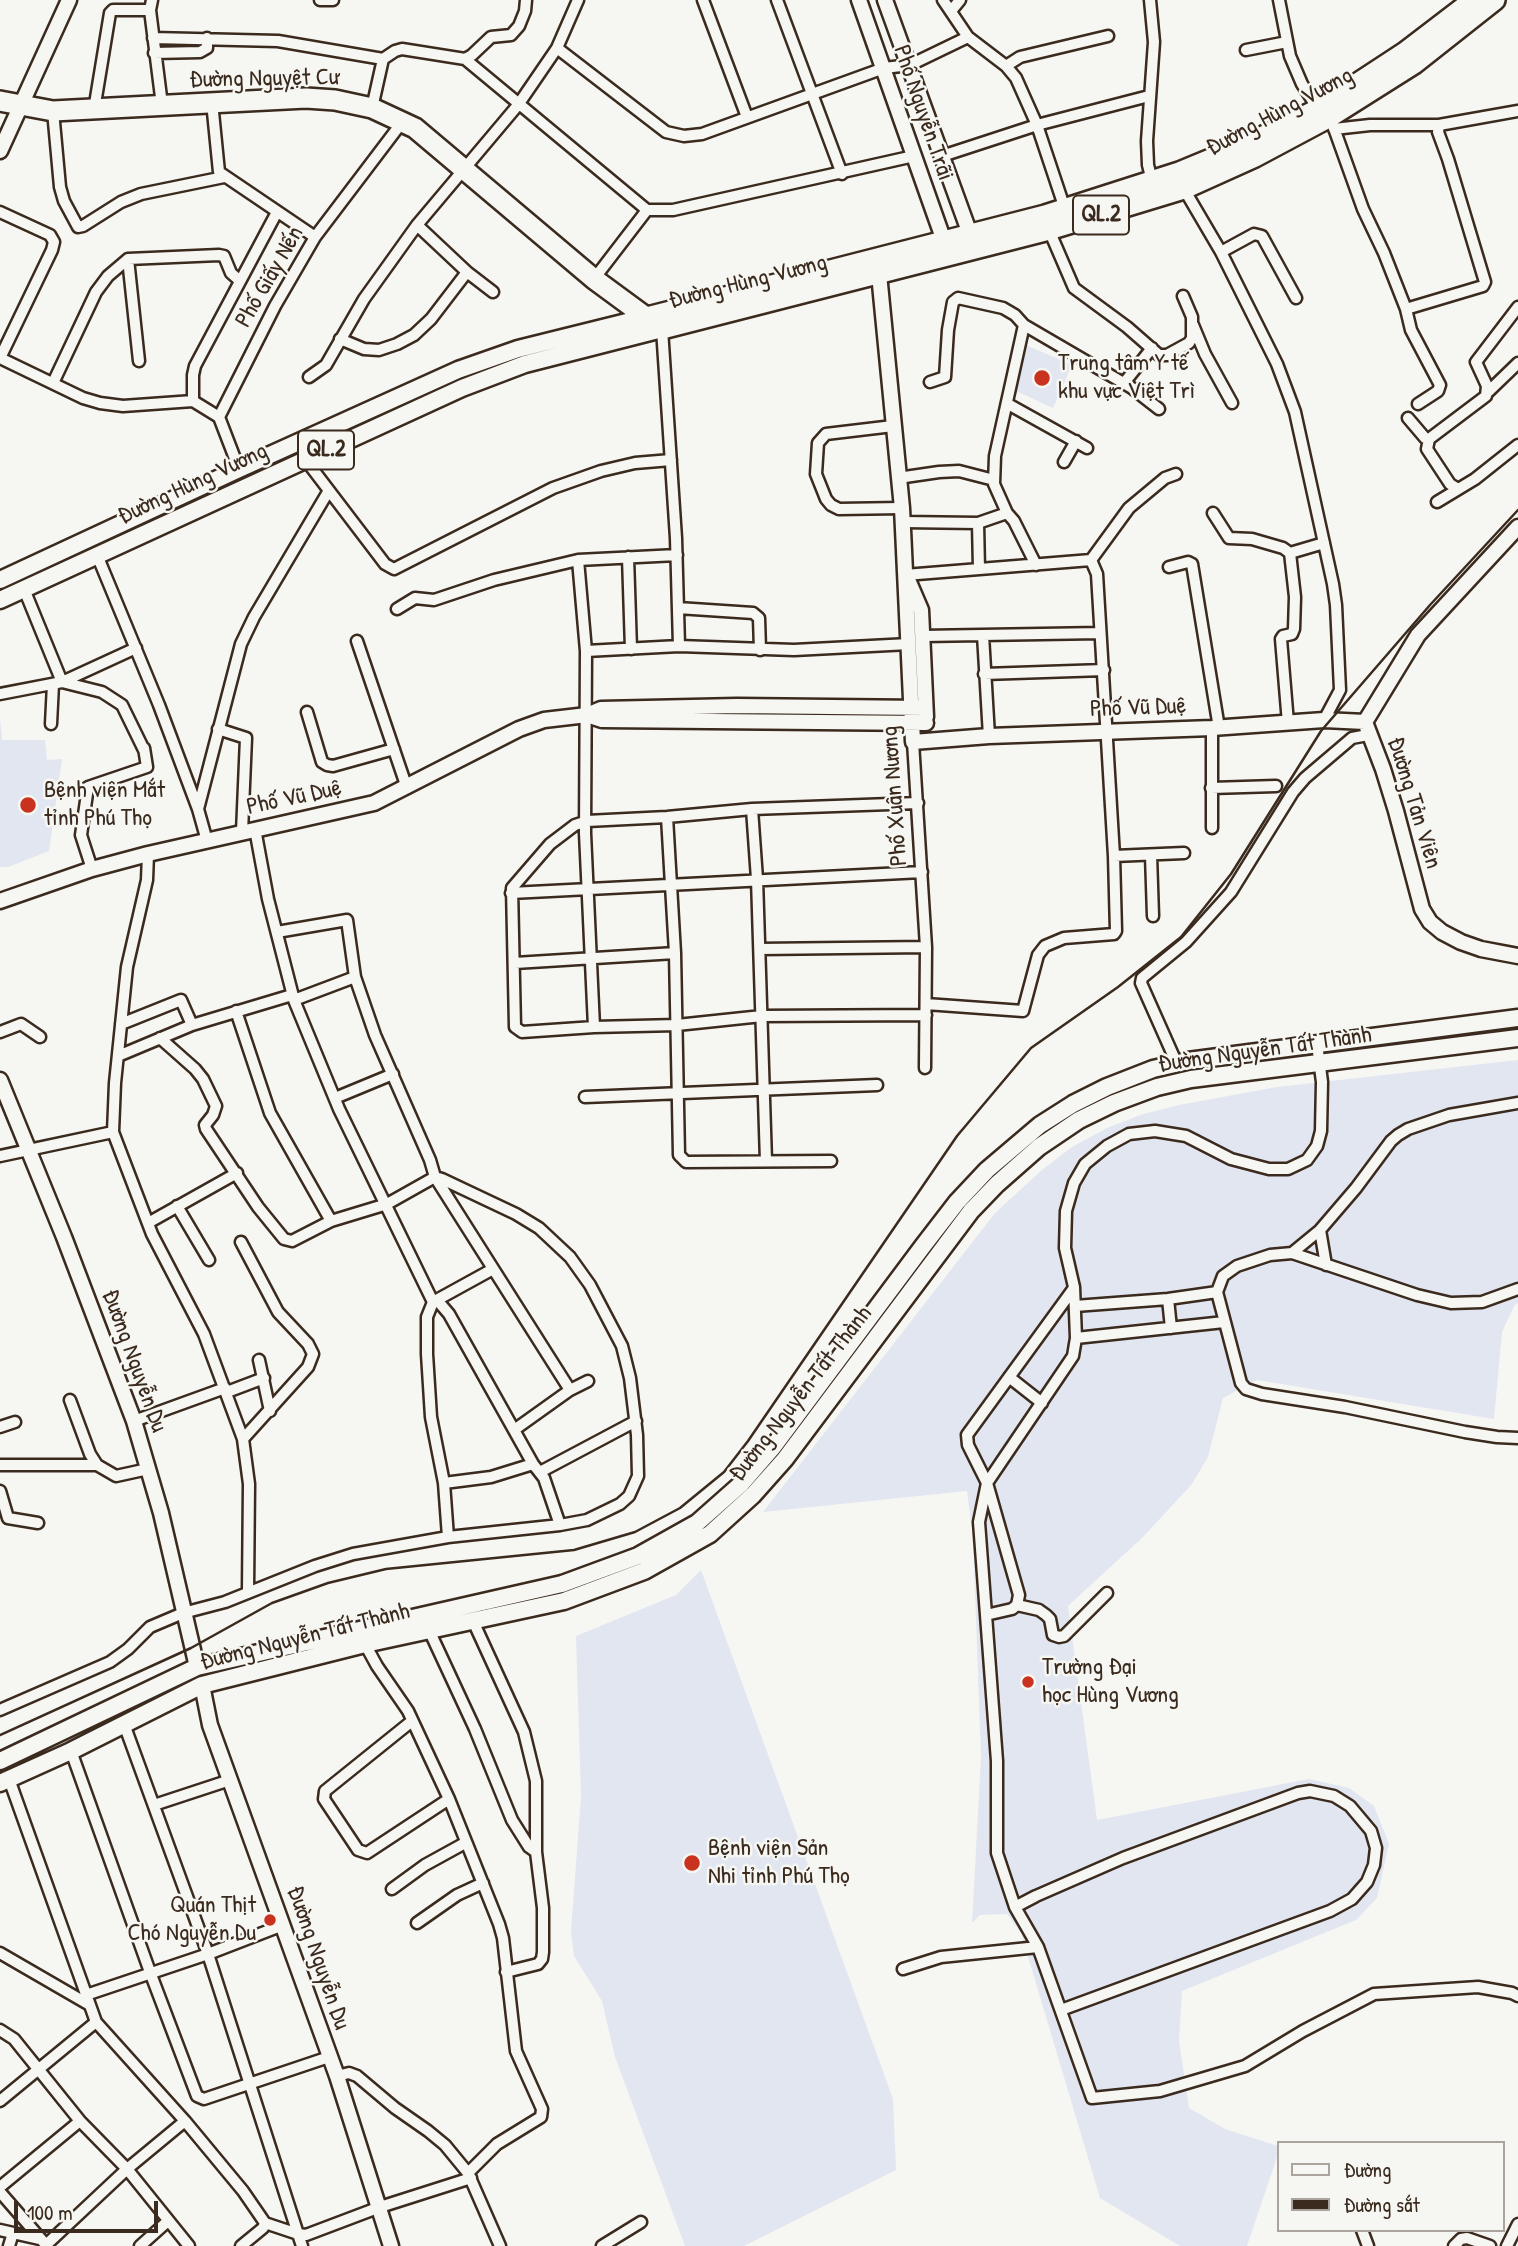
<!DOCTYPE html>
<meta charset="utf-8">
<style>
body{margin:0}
#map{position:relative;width:1518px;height:2246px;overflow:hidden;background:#f6f6f2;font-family:"Patrick Hand",sans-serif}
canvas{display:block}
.legend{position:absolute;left:1277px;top:2141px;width:228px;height:91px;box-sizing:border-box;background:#f6f6f2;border:2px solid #aba49d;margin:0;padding:9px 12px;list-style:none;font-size:21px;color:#3b2a1e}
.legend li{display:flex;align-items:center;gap:14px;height:35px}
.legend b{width:35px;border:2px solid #aba49d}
.scale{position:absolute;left:14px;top:2201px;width:144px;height:32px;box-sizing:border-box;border:4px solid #3b2a1e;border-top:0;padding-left:9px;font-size:21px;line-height:24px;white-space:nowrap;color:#3b2a1e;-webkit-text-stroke:5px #f6f6f2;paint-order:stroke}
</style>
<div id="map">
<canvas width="1518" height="2246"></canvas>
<ul class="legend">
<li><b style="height:9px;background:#f6f6f2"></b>Đường</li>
<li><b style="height:9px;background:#3b2a1e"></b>Đường sắt</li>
</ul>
<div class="scale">100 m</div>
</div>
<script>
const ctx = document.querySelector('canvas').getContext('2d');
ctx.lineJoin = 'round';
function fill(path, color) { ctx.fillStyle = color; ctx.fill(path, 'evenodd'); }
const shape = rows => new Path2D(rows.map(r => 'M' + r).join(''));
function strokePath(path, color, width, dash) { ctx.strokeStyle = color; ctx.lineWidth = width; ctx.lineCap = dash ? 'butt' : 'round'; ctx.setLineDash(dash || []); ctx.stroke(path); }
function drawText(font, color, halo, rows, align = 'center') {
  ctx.font = font + ' "Patrick Hand",sans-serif'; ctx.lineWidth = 5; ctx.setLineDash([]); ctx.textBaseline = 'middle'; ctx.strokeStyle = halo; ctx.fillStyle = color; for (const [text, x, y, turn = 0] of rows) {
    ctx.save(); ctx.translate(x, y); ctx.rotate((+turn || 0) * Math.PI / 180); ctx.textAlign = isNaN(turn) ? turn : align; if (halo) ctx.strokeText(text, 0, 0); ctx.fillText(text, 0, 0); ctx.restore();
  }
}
fill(shape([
 [1026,345,1072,365,1053,408,1014,390],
 [0,718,2,740,45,740,47,760,62,759,49,851,8,867,0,867],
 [1518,1060,1518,1303,1514,1306,1502,1332,1494,1419,1257,1380,1223,1398,1208,1457,1192,1484,1143,1537,1068,1606,1097,1820,1309,1779,1349,1788,1374,1806,1389,1844,1377,1898,1356,1920,1182,1991,1179,2041,1189,2108,1225,2129,1278,2146,1278,2154,1247,2246,1180,2246,1100,2198,1021,1933,1007,1914,980,1915,972,1923,981,1757,973,1537,967,1491,763,1512,995,1213,1042,1170,1072,1147,1107,1128,1143,1114,1179,1105,1277,1087],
 [701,1570,893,2099,896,2170,744,2246,685,2246,615,2057,602,2001,574,1956,571,1931,581,1796,576,1636,676,1595]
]), '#e2e6f1');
const street = shape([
 [152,0,150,10,162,105],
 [320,0,333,0],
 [703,0,747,117],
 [777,0,842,174],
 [943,0,968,37,1006,66,1016,78,1037,125,1065,209],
 [1150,0,1154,42,1147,141,1148,165,1152,181],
 [1279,0,1290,56,1302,84,1318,109],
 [951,11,960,0],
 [153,38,278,41,383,59],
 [557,48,666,132,684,136,702,134,884,68,910,65,968,37],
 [1246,50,1287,42],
 [154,53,200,52,207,48,207,38],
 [465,59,472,55,491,37,511,35,519,26,525,11,526,0],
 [1006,66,1020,57,1108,36],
 [212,102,219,172,315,237],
 [372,108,383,59,395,51,402,49,465,59,647,210,673,210,914,156],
 [94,110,110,13,113,10,150,10],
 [53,111,60,187,64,201,78,227,83,226,121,202,141,194,224,177],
 [1330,117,1363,209,1384,253,1406,309,1411,330,1440,385,1438,391,1418,404],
 [1334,129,1370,125,1439,125],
 [942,156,1037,125,1149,96],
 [1184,189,1221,252,1277,364,1295,412,1333,584,1336,605,1340,690,1324,720],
 [0,212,50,235,54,242,52,250,0,358],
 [1049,230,1074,288,1127,327,1159,355,1167,355,1189,343,1192,338,1192,317,1183,296],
 [1221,252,1254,234,1262,236,1296,298],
 [128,259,139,361],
 [467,272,493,292],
 [594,279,647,210],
 [1406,309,1483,286,1485,282,1448,159,1438,132,1439,125,1518,111],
 [1024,325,995,456,994,484,1007,513,1014,521,1036,565],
 [1193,325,1205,354,1232,403],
 [662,329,676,538,679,646],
 [340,339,364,349,379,350,397,344,414,335,431,319,467,272,417,225],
 [0,358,83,398,100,403,123,406,193,401,219,417],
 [309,377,326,365,364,299,417,225,518,105,557,48,578,0],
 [930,382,945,377,948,330,953,302,958,298,1003,308,1015,315,1024,325,1132,388,1159,409],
 [53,383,96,292,108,276,128,259,219,255,224,256,231,273,240,281],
 [1124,383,1152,348],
 [1488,392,1518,363],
 [193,401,193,375,195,366,277,212],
 [1008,404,1087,448],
 [1408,418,1425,438,1429,439,1486,396,1487,386,1476,362,1518,307],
 [893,426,826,434,818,443,816,474,826,499,831,505,839,509,902,508],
 [1429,439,1427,449,1450,484,1458,489],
 [305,459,385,564,394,569,553,488,601,471,635,463,671,460],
 [1064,462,1076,441],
 [239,469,219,417,275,306,315,237,403,121],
 [898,478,939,472,959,471,994,480],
 [1437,502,1475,479,1518,445],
 [1213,513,1229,538,1252,539,1283,548,1290,553,1295,597,1294,629,1292,634,1283,636,1281,639,1288,723],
 [903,522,978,523,1007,513],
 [978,523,979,569],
 [1290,553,1324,543],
 [97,555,159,705,198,809,207,841],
 [628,557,631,649],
 [578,560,586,651,585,833,594,1027],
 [1091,560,1129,508,1165,478,1176,474],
 [1169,567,1188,562,1192,564,1219,728],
 [905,575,1091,560,1097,574,1114,856,1116,931,1114,934,1064,938,1045,946,1038,955,1023,1011,926,1004],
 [24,589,62,682],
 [678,608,753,613,759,618,760,650],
 [397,609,415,598,434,600,494,580,578,560,677,555],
 [983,635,989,736],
 [923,636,1100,633],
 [357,641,407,788],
 [586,651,679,646,794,650,909,644],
 [984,674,1104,670],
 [62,682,102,692,122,705,144,750],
 [0,694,62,682,136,648],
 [307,712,322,762,327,765,333,766,394,749],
 [51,724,53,684],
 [1212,728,1212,828],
 [218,729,246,738,242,832],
 [913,742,926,947,925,1068],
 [1211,788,1276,786],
 [918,803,752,809,667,817,587,821,575,825,550,844,512,888,515,1027,522,1032,594,1027,677,1025,762,1016,926,1015],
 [198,809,241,644,254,617,328,492],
 [752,809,757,879,766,1161],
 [667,817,675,953,679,1155,686,1162,831,1161],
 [255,829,268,899,294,1000,339,1109,433,1302,427,1317,427,1354,431,1417,444,1483,448,1537],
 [148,854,147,880,127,967,115,1083,113,1132,152,1234,204,1334,243,1439,249,1484,248,1591],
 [1151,855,1153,916],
 [1114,856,1184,853],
 [92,869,81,835,88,787,147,767,144,748],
 [511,893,922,872],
 [277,932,347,920,355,977,375,1035,430,1160,435,1177,570,1390,588,1381],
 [760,949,926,947],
 [515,963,675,953],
 [294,1000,355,977],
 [121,1024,181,1000,192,1025],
 [0,1032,21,1024,40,1037],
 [160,1038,195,1069,203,1079,216,1106,213,1115,205,1125,206,1129,258,1207,284,1239,292,1241,331,1221,270,1113,236,1011],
 [1317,1044,1322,1082,1321,1131,1317,1146,1307,1160,1288,1169,1269,1169,1231,1159,1186,1136,1155,1131,1129,1134,1107,1146,1085,1164,1074,1183,1066,1211,1065,1248,1074,1287,1076,1338,1073,1356,987,1483,979,1522,997,1761,997,1853,1015,1907,1038,1947,1092,2098,1160,2091,1245,2066,1303,2031,1374,1994,1478,1987,1512,1993,1518,1996],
 [118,1056,192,1025,292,995],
 [1177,1064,1141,983,1142,978,1186,942,1231,892,1293,792,1305,778,1352,738,1368,735],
 [585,1097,877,1085],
 [335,1098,393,1074],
 [0,1156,113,1132],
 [177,1206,209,1260],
 [331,1221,387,1204,435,1177,442,1179,516,1214,539,1228,570,1257,590,1285,622,1346,630,1378,637,1435,638,1476,629,1496,620,1504,587,1520,560,1525],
 [148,1223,237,1173],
 [1320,1230,1326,1265],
 [241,1242,278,1312,308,1344,313,1354,308,1367,243,1439],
 [1292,1253,1320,1230,1356,1188,1391,1141,1398,1135,1408,1129,1449,1115,1518,1103],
 [1518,1289,1482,1302,1451,1303,1417,1295,1292,1253,1270,1255,1237,1266,1223,1276,1217,1292,1241,1383,1246,1389,1262,1394,1345,1407,1465,1432,1497,1437,1518,1438],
 [1168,1299,1171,1328],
 [433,1302,493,1269],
 [1075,1306,1168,1299,1217,1292],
 [1076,1338,1224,1322],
 [259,1360,270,1411],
 [1009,1377,1042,1403],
 [227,1392,264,1378],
 [70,1400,90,1454,97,1465,116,1476,148,1469],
 [134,1421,225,1388],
 [0,1427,15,1422],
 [514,1430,570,1390],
 [0,1465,97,1465],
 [540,1472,636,1421],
 [444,1483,491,1477,533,1464],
 [0,1491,8,1518,38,1523],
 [1017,1605,1039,1610,1046,1615,1050,1619,1053,1635,1059,1637,1064,1636,1107,1593],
 [986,1615,1012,1609,1017,1605,1019,1595,987,1483,968,1445,967,1435,1074,1288],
 [473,1621,524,1732,536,1781,536,1852,543,1908,543,1952,542,1959,538,1964,506,1972],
 [429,1630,475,1729,512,1820,529,1847,536,1852],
 [365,1644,377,1666,408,1711,449,1799,499,1924,503,1938,516,2051,542,2109,541,2117,497,2144,468,2173],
 [0,1710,110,1662,128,1649,150,1627,183,1613,225,1602,315,1566,353,1554,448,1537,560,1525,544,1478,533,1464,449,1314,437,1300],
 [412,1721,325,1791,324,1799,358,1850,367,1853,449,1799],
 [124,1724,208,1954,298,2234,306,2235,380,2207,471,2178],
 [71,1751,150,1972,197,2096,204,2099,329,2057],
 [9,1779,96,2022,185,2121,243,2191,265,2223,298,2234,302,2246],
 [154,1805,230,1780],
 [392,1889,425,1865,465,1843],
 [1015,1907,1036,1896,1123,1858,1298,1793,1310,1791,1334,1796,1350,1806,1371,1831,1376,1848,1374,1865,1367,1882,1352,1899,1330,1911,1061,2010],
 [417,1923,457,1895,483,1883],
 [0,1953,88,2004],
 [903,1969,941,1957,1038,1947],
 [86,1995,208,1954,283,1925],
 [0,2030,14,2039,80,2121,127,2169,189,2246],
 [337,2076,349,2073,357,2076,395,2108,428,2131,445,2145,468,2173,500,2246],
 [0,2101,96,2022],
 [0,2187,80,2121],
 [0,2192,47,2246],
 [0,2230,40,2239],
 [1362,2230,1368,2246],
 [46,2245,127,2169,185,2121],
 [9,2246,13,2233],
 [140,2246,168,2221],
 [241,2246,263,2228,265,2223],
 [602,2246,641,2222],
 [1454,2246,1461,2239,1467,2238,1490,2246],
 [1507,2246,1518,2224]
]);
const secondary = shape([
 [859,0,944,241],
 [885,0,970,234],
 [0,151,69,0],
 [879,274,902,508,913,742,989,736,1212,728,1324,720,1365,722],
 [1518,527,1418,635,1365,722,1383,769,1396,811,1422,909,1430,922,1442,932,1461,942,1481,949,1518,956],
 [909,582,921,610,926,717],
 [587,715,602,720,926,723],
 [0,901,92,869,148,854,374,803,519,729,544,720,587,715,601,709,737,706,925,708],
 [0,1080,64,1237,134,1421,161,1513,197,1667],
 [202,1685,210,1725,337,2076,391,2246]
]);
const primary = shape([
 [0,580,239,469,458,370,518,349,647,317],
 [0,600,462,388,525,364,662,329],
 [0,1761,197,1667,562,1584,638,1556,697,1523,741,1484,773,1447,923,1246,957,1202,987,1170,1040,1125,1073,1104,1107,1087,1153,1069,1188,1061,1518,1018],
 [0,1783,71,1751,202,1685,365,1644,564,1601,644,1571,710,1534,753,1495,785,1459,971,1211,997,1184,1039,1147,1079,1120,1114,1103,1157,1087,1191,1079,1518,1038]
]);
const highway = shape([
 [0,101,53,111,306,98,335,100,372,108,415,128,594,279,662,329,1049,230,1184,189,1255,157,1330,117,1414,64,1495,0],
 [647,317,1045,215,1179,172,1249,143,1318,109,1405,52,1473,0]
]);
strokePath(street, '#3b2a1e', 15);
strokePath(secondary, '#3b2a1e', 19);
strokePath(primary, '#3b2a1e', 21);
strokePath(highway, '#3b2a1e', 24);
strokePath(street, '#f6f6f2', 10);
strokePath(secondary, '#f6f6f2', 14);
strokePath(primary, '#f6f6f2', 16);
strokePath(highway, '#f6f6f2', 19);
strokePath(shape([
 [0,1735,191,1648,272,1603,328,1583,386,1569,574,1550,635,1532,680,1508,724,1472,748,1441,957,1136,1031,1048,1118,987,1181,937,1231,874,1321,731,1430,605,1518,510]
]), '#3b2a1e', 2.5);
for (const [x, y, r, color] of [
 [1042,378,9,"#c8321e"],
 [28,805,9,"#c8321e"],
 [1028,1682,7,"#c8321e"],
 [692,1863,9,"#c8321e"],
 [270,1920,7,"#c8321e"]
]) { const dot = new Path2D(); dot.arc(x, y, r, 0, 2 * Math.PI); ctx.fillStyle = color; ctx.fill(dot); strokePath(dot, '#f6f6f2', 2.5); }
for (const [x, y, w] of [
 [1101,215,56],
 [326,450,56]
]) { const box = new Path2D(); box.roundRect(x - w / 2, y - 19.5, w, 39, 5); ctx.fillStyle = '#f6f6f2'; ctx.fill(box); strokePath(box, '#3b2a1e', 2); }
drawText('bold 23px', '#3b2a1e', null, [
 ["QL.2",1101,215],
 ["QL.2",326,450]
]);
drawText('24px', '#3b2a1e', '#f6f6f2', [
 ["Đường Nguyệt Cư",264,79,-1],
 ["Đường Hùng Vương",1280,112,-28],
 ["Phố Nguyễn Trãi",923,113,71],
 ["Phố Giấy Nến",270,277,-60],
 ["Đường Hùng Vương",748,282,-14],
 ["Đường Hùng Vương",193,484,-25],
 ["Phố Vũ Duệ",1138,708,-2],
 ["Phố Xuân Nương",895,796,-94],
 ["Phố Vũ Duệ",294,798,-12],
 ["Đường Tản Viên",1414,803,73],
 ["Đường Nguyễn Tất Thành",1265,1050,-8],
 ["Đường Nguyễn Du",134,1361,70],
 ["Đường Nguyễn Tất Thành",801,1394,-52],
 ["Đường Nguyễn Tất Thành",305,1637,-14],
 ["Đường Nguyễn Du",318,1958,71]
]);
drawText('24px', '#3b2a1e', '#f6f6f2', [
 ["Trung tâm Y tế",1058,364],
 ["khu vực Việt Trì",1058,392],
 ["Bệnh viện Mắt",44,791],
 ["tỉnh Phú Thọ",44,819],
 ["Trường Đại",1042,1668],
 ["học Hùng Vương",1042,1696],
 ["Bệnh viện Sản",708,1849],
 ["Nhi tỉnh Phú Thọ",708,1877],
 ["Quán Thịt",256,1906,"right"],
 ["Chó Nguyễn Du",256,1934,"right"]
], 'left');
</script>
